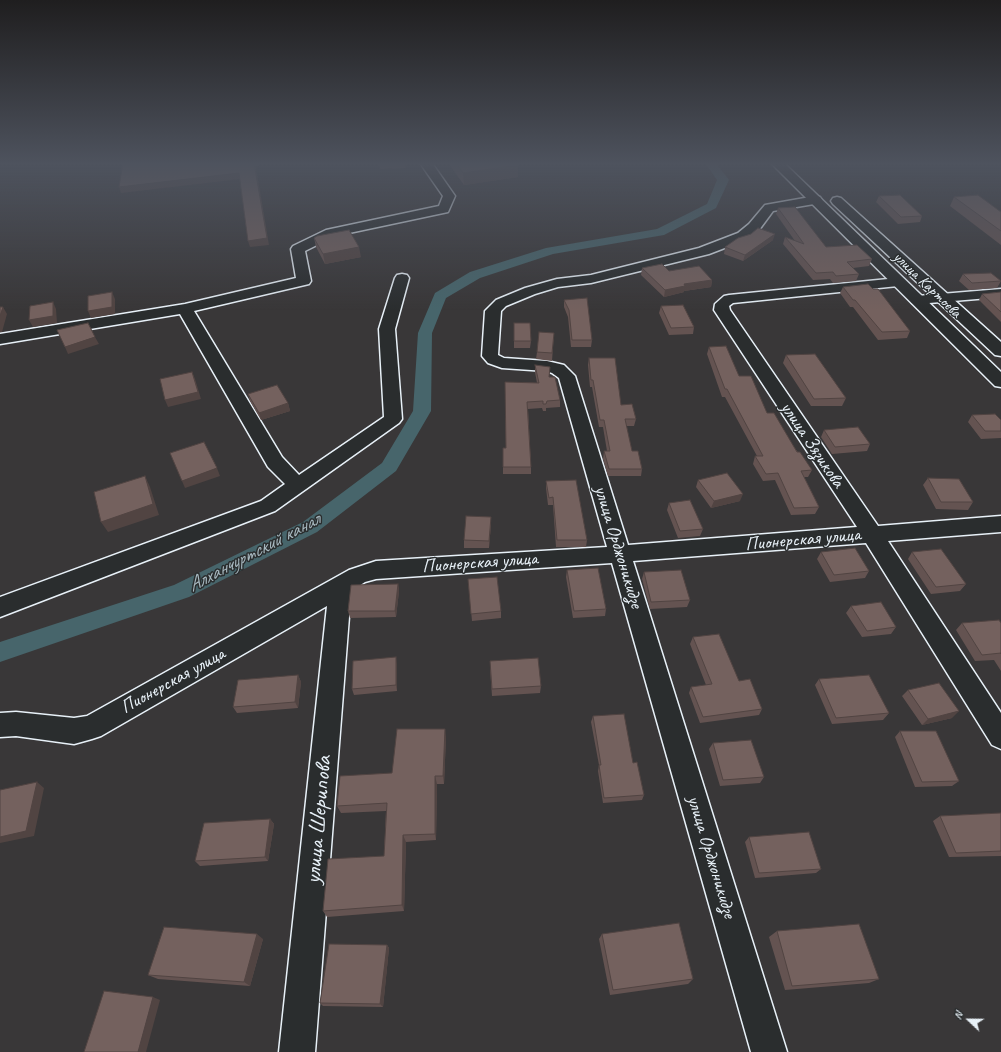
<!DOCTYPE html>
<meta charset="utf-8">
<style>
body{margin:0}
#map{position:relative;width:1001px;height:1052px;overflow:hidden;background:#393738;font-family:Caveat,sans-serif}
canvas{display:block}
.north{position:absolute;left:949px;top:1000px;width:40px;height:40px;-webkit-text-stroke:3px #2a2d2e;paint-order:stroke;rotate:292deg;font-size:11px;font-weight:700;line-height:16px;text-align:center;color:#e8f1f8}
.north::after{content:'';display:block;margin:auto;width:14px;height:18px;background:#e8f1f8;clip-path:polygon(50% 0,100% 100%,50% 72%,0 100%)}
</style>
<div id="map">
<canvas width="1001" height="1052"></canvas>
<div class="north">N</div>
</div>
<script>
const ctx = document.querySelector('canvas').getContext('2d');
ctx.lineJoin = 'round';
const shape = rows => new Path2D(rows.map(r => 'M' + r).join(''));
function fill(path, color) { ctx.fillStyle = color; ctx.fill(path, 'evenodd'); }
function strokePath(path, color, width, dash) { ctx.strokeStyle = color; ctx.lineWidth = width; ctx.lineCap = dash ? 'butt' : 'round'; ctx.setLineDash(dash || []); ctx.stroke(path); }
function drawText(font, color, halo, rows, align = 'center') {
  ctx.font = font + ' Caveat,sans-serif'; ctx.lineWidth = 3; ctx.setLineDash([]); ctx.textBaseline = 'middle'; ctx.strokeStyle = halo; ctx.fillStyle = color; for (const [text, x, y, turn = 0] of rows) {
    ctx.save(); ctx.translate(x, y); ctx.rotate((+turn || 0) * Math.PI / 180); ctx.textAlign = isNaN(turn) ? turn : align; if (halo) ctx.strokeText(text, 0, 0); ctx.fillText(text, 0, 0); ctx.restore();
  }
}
fill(shape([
 [705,163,716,163,729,180,716,208,664,235,553,254,480,278,446,298,432,333,431,411,396,471,317,532,189,597,0,662,0,642,174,585,303,522,382,463,413,411,418,333,435,293,470,272,546,248,657,229,707,204,717,180,705,163]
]), '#47656b');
const minor = shape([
 [420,163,432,163,455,196,448,212,335,236,305,251,311,281,309,284,194,311,282,457,299,475,384,417,379,329,395,278,397,275,402,274,407,275,409,278,395,329,402,419,399,423,275,511,0,617,0,597,261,501,285,484,268,467,180,314,0,344,0,334,185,304,296,278,291,249,293,246,326,230,439,206,443,196,420,163],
 [816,196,820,197,822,200,820,203,773,211,759,230,748,239,709,254,591,283,558,287,535,294,506,306,501,311,498,355,504,358,547,361,564,365,575,376,628,545,857,527,714,310,715,304,724,296,729,295,898,278,903,279,905,282,903,285,898,286,733,303,729,306,730,310,878,526,1001,516,1001,532,888,541,1001,713,1001,749,992,745,866,543,633,561,787,1052,751,1052,612,563,376,579,365,582,351,591,315,1052,279,1052,327,606,101,736,92,739,74,744,16,736,0,737,0,713,16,712,74,718,87,716,349,570,376,561,607,547,559,378,552,373,546,371,502,368,488,363,482,356,485,311,496,300,525,288,557,279,591,275,699,248,738,233,749,224,765,205,816,196],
 [1001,289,1001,297,917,304,912,303,910,300,912,297,917,296,1001,289]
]);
const secondary = shape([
 [771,163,784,163,1001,372,1001,387,995,386,771,163],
 [837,197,841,198,1001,342,1001,356,995,355,833,204,831,201,833,198,837,197]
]);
strokePath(minor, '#e8f1f8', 3);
strokePath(secondary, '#e8f1f8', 3);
fill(minor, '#2a2d2e');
fill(secondary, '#2a2d2e');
fill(shape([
 [378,163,405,163,406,168,380,169],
 [448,163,516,163,518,177,464,185],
 [879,196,922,216,920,222,898,224,876,202],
 [954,197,1001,212,1001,245,950,206],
 [778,208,826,247,872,259,869,266,853,268,859,274,856,281,833,283,830,279,813,280,783,244,785,237,795,241,776,214],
 [314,238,361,257,325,264,316,247],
 [773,240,743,261,724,254,725,247],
 [642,268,669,271,712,280,711,287,684,291,684,292,664,297,641,275],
 [963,274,1001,281,997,288,969,290,959,281],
 [843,287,910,331,907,338,878,340,853,307,850,307,840,293],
 [1001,292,1001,322,979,300,982,294],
 [564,300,592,340,591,347,571,347,568,317,564,307],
 [661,306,694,327,693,334,669,335,659,313],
 [514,323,531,341,530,348,514,348],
 [554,333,552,361,536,359,537,352],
 [709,347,739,376,767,413,812,470,808,477,804,477,819,507,815,514,791,515,775,480,763,481,753,464,755,456,757,456,725,397,722,397,707,354],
 [786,355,846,398,842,406,811,406,783,363],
 [589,358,621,405,636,419,634,426,626,426,632,451,642,469,641,476,608,476,603,459,604,451,607,451,603,427,599,427,592,387,590,387,588,365],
 [535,365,550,377,560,400,560,407,546,408,546,411,543,411,542,408,528,409,531,467,531,474,503,474,503,448,506,448,505,382,537,383,535,372],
 [248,394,288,403,290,411,261,420,250,401],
 [972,415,1001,420,1001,438,981,439,968,422],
 [824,430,870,444,867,451,832,454,821,437],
 [928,478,973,502,968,510,936,509,923,485],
 [698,480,740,501,711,508,696,487],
 [546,481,587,540,586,547,556,547,553,505,548,505,546,488],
 [669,503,703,529,700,536,678,538,667,510],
 [491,524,489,548,464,548,464,540],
 [821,552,869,571,865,578,830,582,817,559],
 [912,552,966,584,960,591,931,594,908,559],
 [567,570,606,609,605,616,573,618,566,577],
 [644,572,690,600,687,607,650,609,642,579],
 [468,579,501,611,501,618,472,621],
 [398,584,399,591,396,617,350,618,348,611],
 [851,606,896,627,891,634,862,637,846,613],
 [962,623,1001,623,1001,671,994,660,975,661,956,630],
 [693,637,739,681,762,709,759,715,700,723,689,693,691,687,706,685,690,644],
 [397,664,397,691,354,695,352,689],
 [490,668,541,686,540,693,492,696],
 [298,675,301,682,298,708,237,713,233,707],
 [819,679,889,713,883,720,832,724,815,685],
 [908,690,952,718,922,725,902,696],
 [593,716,633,763,644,795,642,800,603,803,598,771,599,765,591,722],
 [900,731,959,781,952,786,915,787,895,737],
 [446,737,444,784,437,784,436,840,406,842,404,911,327,917,323,911,384,856,386,811,341,813,337,806,392,773],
 [713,743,764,777,760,783,720,786,709,749],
 [1001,813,1001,856,949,857,933,821,940,816],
 [270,819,274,824,268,861,200,866,195,861],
 [749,837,821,869,816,873,755,878,745,842],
 [777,931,879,979,869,983,785,990,769,937],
 [602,934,693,979,688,984,610,995,599,939],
 [263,939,250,986,158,979,148,975],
 [387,945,389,948,383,1007,323,1006,320,1003]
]), '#645351');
fill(shape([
 [254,163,258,163,259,166,256,167,269,245,250,247,248,241],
 [518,165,518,177,464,185,463,173],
 [239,173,241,179,121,193,119,187],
 [775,234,773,240,743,261,745,255],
 [359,247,361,257,325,264,323,254],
 [712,280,711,287,684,291,684,292,664,297,665,290,684,284],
 [112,292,115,299,115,314,91,318,88,311],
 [53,302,56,309,57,323,33,327,29,320],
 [3,307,7,314,2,332,0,332,0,316],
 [95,337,99,344,68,354,65,347],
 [192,372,195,379,201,399,168,407,165,400],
 [288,403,290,411,261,420,259,413],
 [217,468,220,476,185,488,182,481],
 [145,476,150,487,159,515,108,532,101,522],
 [743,494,740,501,711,508,714,501],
 [491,517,491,524,489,548,489,541],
 [398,584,399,591,396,617,395,611],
 [396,657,397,664,397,691,396,685],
 [298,675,301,682,298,708,295,702],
 [959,711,952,718,922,725,928,719],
 [445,729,446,737,444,784,443,776],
 [435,776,437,784,436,840,435,834],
 [37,782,44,788,34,836,0,843,0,837],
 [270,819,274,824,268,861,265,857],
 [403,835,406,842,404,911,402,905],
 [257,934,263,939,250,986,244,982],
 [387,945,389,948,383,1007,380,1004],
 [153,997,160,1000,146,1052,138,1052]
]), '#514442');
const building = shape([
 [123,163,254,163,267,238,248,241,239,173,119,187,123,163],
 [456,163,516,163,518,165,463,173,456,163],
 [900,195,922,216,901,217,879,196,900,195],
 [978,195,1001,212,1001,231,954,197,978,195],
 [795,207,826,247,857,245,872,259,847,262,859,274,836,276,833,272,816,273,785,237,804,244,778,208,795,207],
 [758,228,775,234,745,255,725,247,738,238,751,234,758,228],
 [349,230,359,247,323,254,314,238,317,236,349,230],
 [662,264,669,271,699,266,712,280,684,284,685,286,665,290,642,268,662,264],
 [991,273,1001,281,972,283,963,274,991,273],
 [868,284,873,289,878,289,910,331,882,332,855,300,853,300,843,287,868,284],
 [112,292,112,307,88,311,88,296,112,292],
 [1001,292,1001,312,982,294,1001,292],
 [587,298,592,340,572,340,569,310,564,300,587,298],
 [53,302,53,316,29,320,30,306,53,302],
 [683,305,694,327,671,328,661,306,683,305],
 [0,307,3,307,0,316,0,307],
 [88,323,95,337,65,347,57,330,88,323],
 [514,323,530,323,531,341,514,341,514,323],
 [539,332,554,333,552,353,537,352,539,332],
 [726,346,739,376,751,376,767,413,774,413,797,452,800,452,812,470,801,471,819,507,794,508,778,473,766,474,755,456,763,456,727,389,725,389,709,347,726,346],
 [815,354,846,398,814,399,786,355,815,354],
 [589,358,615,358,621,405,632,404,636,419,625,419,632,451,638,451,642,469,609,469,604,451,610,451,604,420,600,420,593,380,591,380,589,358],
 [535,365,550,367,549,377,555,377,560,400,547,401,546,404,543,404,543,401,527,402,531,467,503,467,503,448,506,448,505,382,539,383,535,365],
 [192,372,198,392,165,400,160,379,192,372],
 [277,385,288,403,259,413,248,394,277,385],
 [995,414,1001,420,1001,431,985,431,972,415,995,414],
 [858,427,870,444,835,447,824,430,858,427],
 [204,442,217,468,182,481,170,453,204,442],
 [727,473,743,494,714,501,698,480,727,473],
 [145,476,153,504,101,522,94,492,145,476],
 [928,478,959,479,973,502,941,502,928,478],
 [576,480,587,540,557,540,553,497,549,498,546,481,576,480],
 [690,500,703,529,680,531,669,503,690,500],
 [466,516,491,517,489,541,464,540,466,516],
 [855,548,869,571,834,575,821,552,855,548],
 [941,549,966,584,936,587,912,552,941,549],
 [598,568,606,609,574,611,567,570,598,568],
 [681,570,690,600,651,602,644,572,681,570],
 [497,577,501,611,471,614,468,579,497,577],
 [398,584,395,611,348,611,351,585,398,584],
 [881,602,896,627,867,631,851,606,881,602],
 [999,620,1001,623,1001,654,1001,653,982,655,962,623,999,620],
 [719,634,739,681,750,679,762,709,703,717,691,687,712,684,693,637,719,634],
 [396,657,396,685,352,689,353,661,396,657],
 [538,658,541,686,492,689,490,661,538,658],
 [298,675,295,702,233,707,238,680,298,675],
 [869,675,889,713,836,718,819,679,869,675],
 [939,683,959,711,928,719,908,690,939,683],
 [624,714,633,763,637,762,644,795,604,798,599,765,601,765,593,716,624,714],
 [397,729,445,729,443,776,435,776,435,834,403,835,402,905,323,911,328,859,384,856,387,803,337,806,340,776,392,773,397,729],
 [900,731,936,731,959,781,922,782,900,731],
 [751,740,764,777,723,780,713,743,751,740],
 [37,782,26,831,0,837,0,790,37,782],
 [1001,813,1001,851,956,853,940,816,1001,813],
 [270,819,265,857,195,861,204,823,270,819],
 [809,832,821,869,759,873,749,837,809,832],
 [679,923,693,979,613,990,602,934,679,923],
 [859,924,879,979,792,986,777,931,859,924],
 [164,927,257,934,244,982,148,975,164,927],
 [329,944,387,945,380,1004,320,1003,329,944],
 [104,991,153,997,138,1052,84,1052,104,991]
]);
fill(building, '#74615e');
strokePath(building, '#514442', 1);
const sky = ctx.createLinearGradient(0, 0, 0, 310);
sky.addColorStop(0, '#1f1e1f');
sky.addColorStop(0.53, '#4e535e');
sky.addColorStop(1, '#4e535e00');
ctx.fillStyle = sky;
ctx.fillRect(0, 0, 1001, 310);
drawText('16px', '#e8f1f8', '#2a2d2e', [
 ["улица Картоева",927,285,44]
]);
drawText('19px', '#e8f1f8', '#2a2d2e', [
 ["улица Зязикова",812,445,56],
 ["Пионерская улица",803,540,-5],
 ["улица Орджоникидзе",618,547,73],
 ["Пионерская улица",480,563,-4],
 ["Пионерская улица",173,681,-29],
 ["улица Орджоникидзе",711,857,73]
]);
drawText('italic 20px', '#a8b9c0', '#2a2d2e', [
 ["Алханчуртский канал",254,553,-28]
]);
drawText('23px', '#e8f1f8', '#2a2d2e', [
 ["улица Шерипова",319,820,-85]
]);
</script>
